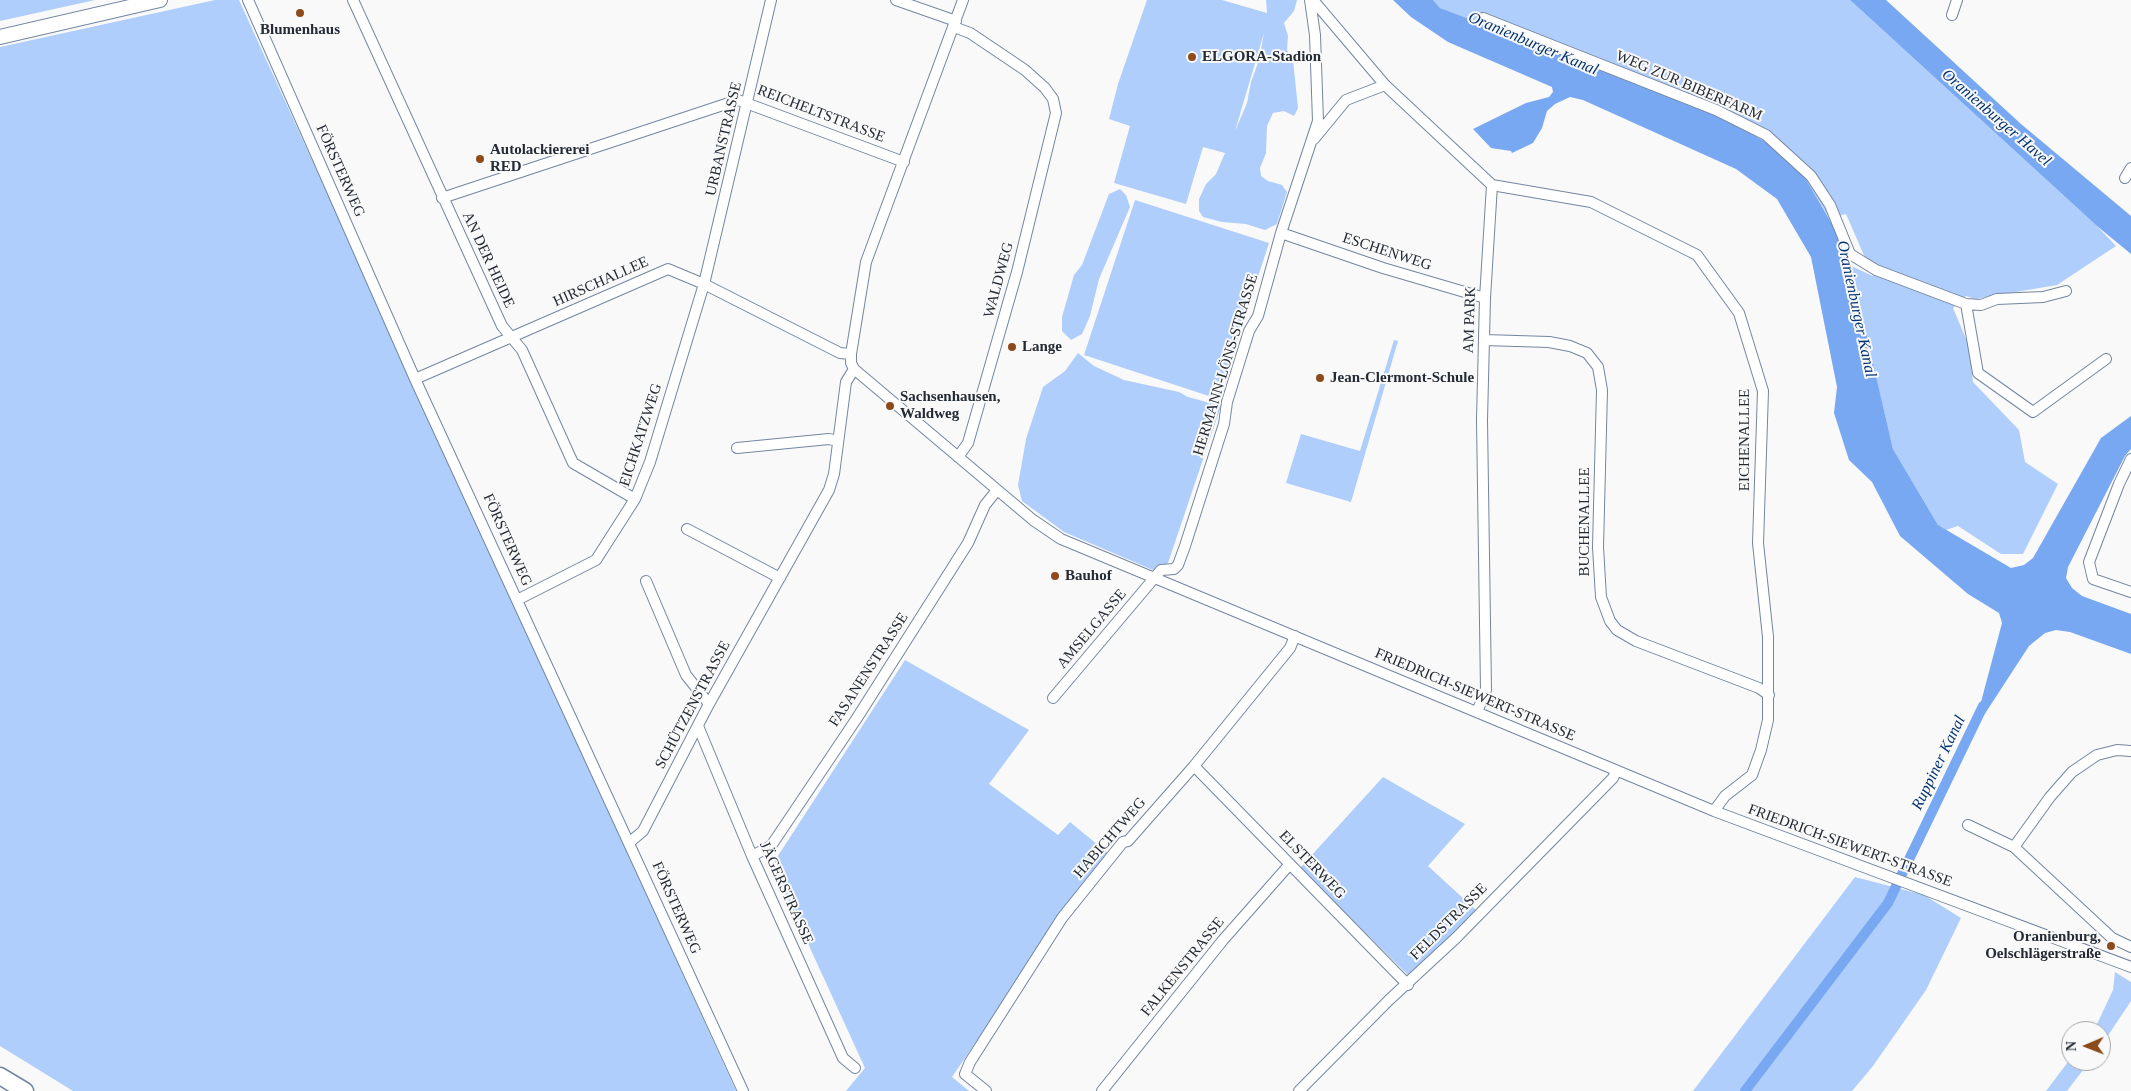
<!DOCTYPE html>
<meta charset="utf-8">
<style>
body{margin:0}
#map{position:relative;width:2131px;height:1091px;overflow:hidden;background:#f9f9f9;font-family:"Times New Roman",serif}
canvas{display:block}
.north{position:absolute;left:2061px;top:1021px;width:50px;height:50px;box-sizing:border-box;background:#f9f9f9;border:1px solid #a4a7ab;border-radius:50%;rotate:269deg;font-size:14px;font-weight:700;line-height:20px;text-align:center;color:#242b35}
.north::after{content:'';display:block;margin:auto;width:18px;height:22px;background:#8d4a1b;clip-path:polygon(50% 0,100% 100%,50% 72%,0 100%)}
</style>
<div id="map">
<canvas width="2131" height="1091"></canvas>
<div class="north">N</div>
</div>
<script>
const ctx = document.querySelector('canvas').getContext('2d');
ctx.lineJoin = 'round';
function fill(path, color) { ctx.fillStyle = color; ctx.fill(path, 'evenodd'); }
const shape = rows => new Path2D(rows.map(r => 'M' + r).join(''));
function strokePath(path, color, width, dash) { ctx.strokeStyle = color; ctx.lineWidth = width; ctx.lineCap = dash ? 'butt' : 'round'; ctx.setLineDash(dash || []); ctx.stroke(path); }
function drawText(font, color, halo, rows, align = 'center') {
  ctx.font = font + ' "Times New Roman",serif'; ctx.lineWidth = 4; ctx.setLineDash([]); ctx.textBaseline = 'middle'; ctx.strokeStyle = halo; ctx.fillStyle = color; for (const [text, x, y, turn = 0] of rows) {
    ctx.save(); ctx.translate(x, y); ctx.rotate((+turn || 0) * Math.PI / 180); ctx.textAlign = isNaN(turn) ? turn : align; if (halo) ctx.strokeText(text, 0, 0); ctx.fillText(text, 0, 0); ctx.restore();
  }
}
fill(shape([
 [0,0,95,0,0,21],
 [215,0,239,0,736,1091,73,1091,0,1046,0,47],
 [1147,0,1222,0,1267,13,1266,0,1297,0,1294,11,1284,23,1288,36,1287,50,1293,60,1298,108,1294,116,1284,111,1273,113,1267,126,1266,153,1260,168,1261,176,1268,181,1282,185,1287,192,1277,224,1265,230,1246,224,1222,222,1203,217,1199,211,1199,199,1206,184,1216,174,1225,153,1203,147,1186,204,1114,183,1130,126,1109,119,1118,84],
 [1264,33,1259,60,1251,82,1247,103,1235,131],
 [1433,0,1850,0,2097,226,2116,246,2057,285,1975,299,1966,296,1953,308,1969,346,1973,382,2019,430,2025,462,2058,484,2023,554,2001,554,1958,526,1946,530,1938,525,1893,449,1849,265,1873,276,1846,214,1829,218,1804,176,1440,8],
 [1120,189,1126,195,1130,207,1099,279,1090,316,1082,334,1071,340,1062,331,1062,317,1074,275,1082,265,1109,194],
 [1135,200,1269,243,1218,399,1084,355],
 [1394,340,1398,341,1351,502,1286,483,1301,434,1360,451],
 [1078,353,1094,366,1124,380,1179,392,1188,397,1221,406,1168,563,1159,568,1153,570,1064,532,1022,501,1018,485,1026,439,1043,387,1065,371],
 [905,660,1029,730,989,784,1058,835,1070,822,1109,854,1061,917,952,1077,969,1091,846,1091,865,1068,772,865],
 [1383,777,1465,824,1428,866,1476,910,1410,977,1300,868],
 [1855,877,1924,895,1961,918,1926,990,1873,1066,1852,1091,1693,1091],
 [2115,972,2131,982,2131,1001,2101,1046,2101,1031,2092,1031,2098,1022,2113,990],
 [2071,1058,2071,1061,2090,1061,2067,1091,2046,1091]
]), '#afcefb');
fill(shape([
 [1393,0,1433,0,1440,8,1724,118,1767,143,1804,176,1846,248,1893,449,1938,525,2011,568,2024,565,2033,558,2101,438,2131,416,2131,449,2125,456,2068,567,2066,578,2072,588,2082,596,2131,614,2131,654,2070,632,2056,630,2045,633,2029,646,1973,732,2002,623,1999,613,1968,594,1900,536,1872,482,1849,460,1834,413,1837,387,1811,257,1777,199,1736,169,1583,100,1570,97,1555,104,1547,111,1542,128,1533,143,1512,153,1511,151,1491,148,1473,129,1526,103,1549,97,1553,92,1552,87,1448,42,1411,17],
 [1850,0,1886,0,2021,124,2131,216,2131,254,2097,226]
]), '#77a8f1');
strokePath(shape([
 [1745,1091,1888,903,1983,706]
]), '#77a8f1', 10);
const minor = shape([
 [248,0,415,379,743,1091],
 [353,0,502,326,522,350,573,463,635,499],
 [896,0,956,21],
 [1313,0,1385,85,1492,185,1485,298,1482,420,1486,690,1477,712],
 [1952,15,1957,0],
 [1483,18,1716,110,1766,135,1811,176,1830,205,1850,254,1876,270,1966,304,1978,373,2033,412,2106,359],
 [954,27,970,33,1025,70,1045,88,1053,99,1056,113,1017,272,968,443,958,457],
 [1314,139,1346,100,1385,85],
 [2125,178,2131,168],
 [1492,185,1591,202,1697,255,1739,313,1763,391,1758,543,1768,637,1768,720,1761,750,1752,775,1725,796,1714,811],
 [442,198,738,100,904,162],
 [1281,233,1383,268,1485,298],
 [1966,304,1981,305,1997,299,2043,297,2066,291],
 [1484,340,1549,342,1570,346,1587,353,1598,367,1602,390,1598,547,1601,597,1610,621,1617,630,1636,641,1759,688,1769,695],
 [854,369,1033,520,1061,539,1714,811,2131,967],
 [854,369,851,363,851,354,866,262,963,0],
 [415,379,668,269,704,284,840,353,851,354],
 [737,448,829,439,838,441],
 [2131,459,2119,484,2089,562,2093,579,2131,592],
 [687,529,780,578],
 [646,581,686,675,709,704],
 [517,600,596,560,635,499,650,462,704,284,771,0],
 [1053,698,1161,570,1174,569,1178,565,1185,546,1224,424,1227,402,1249,331,1258,316,1281,233,1318,121,1315,35,1310,0],
 [698,726,752,856,843,1058,855,1068],
 [1194,766,1408,985],
 [1968,825,2014,847,2112,938,2131,947],
 [630,842,643,831,709,704,829,490,834,474,846,382,854,369],
 [2014,847,2050,797,2072,772,2097,755,2117,750,2131,751],
 [752,856,771,846,857,718,968,543,985,505,997,490],
 [986,1091,965,1074,970,1062,1062,918,1123,842,1128,841,1194,766,1290,648,1295,636],
 [1102,1091,1223,940,1290,864],
 [1299,1091,1389,1000,1456,938,1613,778,1616,771]
]);
const secondary = shape([
 [0,37,160,0]
]);
const trunk = shape([
 [0,1076,25,1091]
]);
strokePath(minor, '#74869f', 12);
strokePath(secondary, '#74869f', 16);
strokePath(trunk, '#74869f', 19);
strokePath(minor, '#fff', 10);
strokePath(secondary, '#fff', 14);
strokePath(trunk, '#fff', 16);
for (const [x, y, r, color] of [
 [300,13,5,"#8d4a1b"],
 [1192,57,5,"#8d4a1b"],
 [480,159,5,"#8d4a1b"],
 [1012,347,5,"#8d4a1b"],
 [1320,378,5,"#8d4a1b"],
 [890,406,5,"#8d4a1b"],
 [1055,576,5,"#8d4a1b"],
 [2111,946,5,"#8d4a1b"]
]) { const dot = new Path2D(); dot.arc(x, y, r, 0, 2 * Math.PI); ctx.fillStyle = color; ctx.fill(dot); strokePath(dot, '#f9f9f9', 2); }
drawText('bold 15px', '#242b35', '#f9f9f9', [
 ["Blumenhaus",300,30,"center"],
 ["ELGORA-Stadion",1202,57],
 ["Autolackiererei",490,150],
 ["RED",490,167],
 ["Lange",1022,347],
 ["Jean-Clermont-Schule",1330,378],
 ["Sachsenhausen,",900,397],
 ["Waldweg",900,414],
 ["Bauhof",1065,576],
 ["Oranienburg,",2101,937,"right"],
 ["Oelschlägerstraße",2101,954,"right"]
], 'left');
drawText('15px', '#242b35', '#f9f9f9', [
 ["WEG ZUR BIBERFARM",1689,86,23],
 ["REICHELTSTRASSE",821,114,21],
 ["URBANSTRASSE",724,139,-77],
 ["FÖRSTERWEG",340,171,66],
 ["ESCHENWEG",1387,252,18],
 ["AN DER HEIDE",488,260,65],
 ["WALDWEG",999,280,-75],
 ["HIRSCHALLEE",601,282,-24],
 ["AM PARK",1470,320,-88],
 ["HERMANN-LÖNS-STRASSE",1226,365,-73],
 ["EICHKATZWEG",641,435,-72],
 ["EICHENALLEE",1745,440,-90],
 ["BUCHENALLEE",1585,522,-90],
 ["FÖRSTERWEG",507,540,66],
 ["AMSELGASSE",1092,629,-50],
 ["FASANENSTRASSE",869,670,-57],
 ["FRIEDRICH-SIEWERT-STRASSE",1475,695,23],
 ["SCHÜTZENSTRASSE",693,705,-62],
 ["HABICHTWEG",1110,838,-49],
 ["FRIEDRICH-SIEWERT-STRASSE",1850,846,20],
 ["ELSTERWEG",1312,865,46],
 ["JÄGERSTRASSE",786,893,66],
 ["FÖRSTERWEG",676,908,66],
 ["FELDSTRASSE",1449,922,-45],
 ["FALKENSTRASSE",1183,967,-51]
]);
drawText('italic 16px', '#043473', '#f9f9f9', [
 ["Oranienburger Kanal",1533,44,23],
 ["Oranienburger Havel",1996,118,41],
 ["Oranienburger Kanal",1856,309,78],
 ["Ruppiner Kanal",1939,763,-64]
]);
</script>
